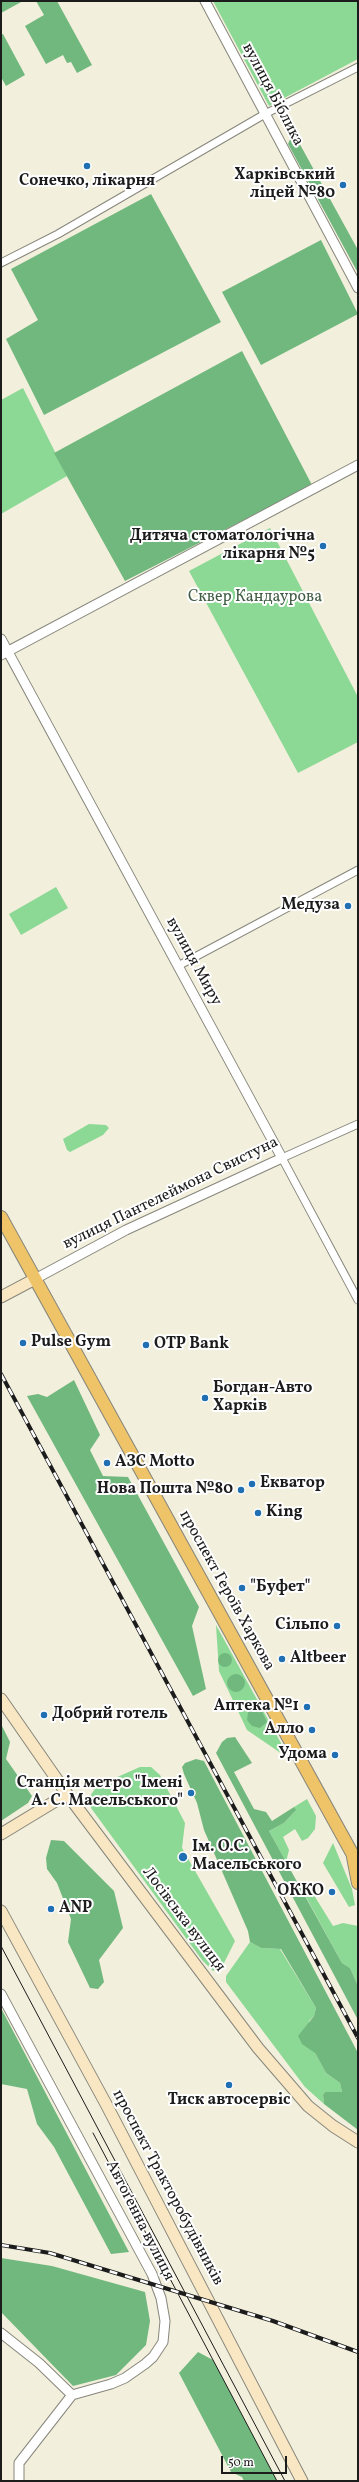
<!DOCTYPE html>
<meta charset="utf-8">
<style>
body{margin:0}
#map{position:relative;width:359px;height:2482px;overflow:hidden;background:#f2efdc;font-family:Vollkorn,serif}
canvas{display:block}
.frame{position:absolute;inset:0;border:2px solid #1c1c1c;pointer-events:none}
.scale{position:absolute;left:221px;top:2456px;width:66px;height:18px;box-sizing:border-box;border:2px solid #1c1c1c;border-top:0;padding-left:5px;font-size:12px;line-height:14px;white-space:nowrap;color:#1c1c1c;-webkit-text-stroke:3px #fff;paint-order:stroke}
</style>
<div id="map">
<canvas width="359" height="2482"></canvas>
<div class="frame"></div>
<div class="scale">50 m</div>
</div>
<script>
const ctx = document.querySelector('canvas').getContext('2d');
ctx.lineJoin = 'round';
function fill(path, color) { ctx.fillStyle = color; ctx.fill(path, 'evenodd'); }
const shape = rows => new Path2D(rows.map(r => 'M' + r).join(''));
function strokePath(path, color, width, dash) { ctx.strokeStyle = color; ctx.lineWidth = width; ctx.lineCap = dash ? 'butt' : 'round'; ctx.setLineDash(dash || []); ctx.stroke(path); }
function drawText(font, color, halo, rows, align = 'center') {
  ctx.font = font + ' Vollkorn,serif'; ctx.lineWidth = 4; ctx.setLineDash([]); ctx.textBaseline = 'middle'; ctx.strokeStyle = halo; ctx.fillStyle = color; for (const [text, x, y, turn = 0] of rows) {
    ctx.save(); ctx.translate(x, y); ctx.rotate((+turn || 0) * Math.PI / 180); ctx.textAlign = isNaN(turn) ? turn : align; if (halo) ctx.strokeText(text, 0, 0); ctx.fillText(text, 0, 0); ctx.restore();
  }
}
fill(shape([
 [213,1,358,1,358,59,269,106],
 [23,388,67,476,1,514,1,400],
 [270,528,358,697,358,742,298,773,189,571],
 [56,887,68,908,21,935,9,914],
 [89,1124,106,1125,109,1128,103,1135,70,1152,67,1150,63,1139],
 [216,1625,287,1754,285,1756,247,1730,219,1671],
 [140,1767,151,1767,160,1775,185,1823,182,1848,235,1941,223,1965,213,1971,202,1960,91,1808,90,1796,97,1786],
 [307,1799,316,1816,315,1829,308,1838,302,1841,295,1829,283,1837,289,1850,286,1862,269,1831,284,1823,295,1811,294,1807],
 [333,1843,352,1889,355,1905,349,1907,323,1863],
 [301,1888,312,1892,333,1926,343,1923,358,1926,358,1986,350,1968,342,1963],
 [250,1942,261,1948,280,1949,316,2008,314,2016,309,2021,315,2053,326,2073,340,2083,342,2092,325,2092,323,2095,324,2104,305,2087,226,1982,226,1976]
]), '#8cd895');
fill(shape([
 [1,1,23,1,1,13],
 [36,1,57,1,92,65,77,73,71,62,67,63,63,55,46,64,25,26,44,15],
 [3,34,25,75,6,86,1,77,1,35],
 [291,137,297,139,358,250,358,273,288,144],
 [151,194,221,322,44,415,6,339,38,320,11,269],
 [321,240,358,314,261,365,222,292],
 [242,351,312,485,125,581,54,453],
 [74,1380,100,1435,90,1450,103,1476,128,1477,199,1607,192,1626,206,1689,193,1696,27,1396,38,1394,47,1397],
 '218 1660a7 7 0 1 1 14 0a7 7 0 1 1-14 0Z',
 '227 1683a9 9 0 1 1 18 0a9 9 0 1 1-18 0Z',
 [255,1703,260,1707,267,1722,260,1728,252,1726,247,1720,249,1705],
 [1,1724,10,1742,6,1759,32,1796,28,1803,1,1821],
 [235,1737,252,1763,234,1772,254,1809,266,1812,272,1821,294,1807,296,1810,284,1823,269,1831,342,1963,350,1968,358,1986,358,2020,216,1753,222,1742,227,1738],
 [196,1759,204,1761,358,2053,358,2130,324,2104,323,2095,325,2092,342,2092,340,2083,326,2073,315,2053,302,2044,298,2036,314,2016,316,2008,281,1949,261,1948,250,1942,248,1931,204,1830,197,1803,184,1774,182,1767,185,1763],
 [51,1840,64,1841,114,1891,123,1928,99,1960,104,1982,98,1989,90,1988,68,1942,71,1919,57,1883,47,1869,46,1858],
 [1,2008,129,2252,111,2254,54,2147,37,2124,27,2089,1,2084],
 [1,2258,52,2266,145,2292,150,2321,146,2345,116,2375,73,2386,1,2312],
 [198,2352,213,2360,277,2481,244,2481,242,2477,231,2472,179,2373]
]), '#71b87e');
const minor = shape([
 [1,263,58,234,265,114,358,67],
 [178,966,358,870],
 [358,1124,282,1158,358,1300]
]);
const tertiary = shape([
 [205,1,358,288],
 [1,639,282,1158,126,1230,35,1279],
 [1,655,358,465],
 [1,1994,152,2274,161,2298,165,2321,163,2342,153,2357,145,2364,125,2378,111,2384,72,2395,19,2463,19,2481],
 [1,2333,39,2363,72,2395]
]);
const secondary = shape([
 [1,1297,35,1279],
 [1,1699,67,1794,258,2048,308,2106,333,2126,358,2142],
 [1,1834,67,1794],
 [1,1911,106,2104,302,2481]
]);
const primary = shape([
 [1,1217,358,1864],
 [353,1857,358,1883]
]);
strokePath(minor, '#87867c', 9);
strokePath(tertiary, '#87867c', 11);
strokePath(secondary, '#87867c', 13);
strokePath(primary, '#87867c', 14);
strokePath(minor, '#fff', 7);
strokePath(tertiary, '#fff', 9);
strokePath(secondary, '#f9e7c3', 11);
strokePath(primary, '#efc469', 12);
strokePath(shape([
 [1,1946,285,2481],
 [93,2133,277,2481]
]), '#1c1c1c', 1);
const rail = shape([
 [1,1374,358,2038],
 [1,2245,50,2253,273,2321,358,2352]
]);
strokePath(rail, '#1c1c1c', 4);
strokePath(rail, '#fff', 2.5, [8]);
for (const [x, y, r, color] of [
 [87,166,4,"#1f6fb2"],
 [343,185,4,"#1f6fb2"],
 [323,546,4,"#1f6fb2"],
 [348,906,4,"#1f6fb2"],
 [23,1343,4,"#1f6fb2"],
 [146,1345,4,"#1f6fb2"],
 [205,1398,4,"#1f6fb2"],
 [107,1463,4,"#1f6fb2"],
 [252,1484,4,"#1f6fb2"],
 [241,1490,4,"#1f6fb2"],
 [258,1513,4,"#1f6fb2"],
 [242,1588,4,"#1f6fb2"],
 [337,1626,4,"#1f6fb2"],
 [282,1659,4,"#1f6fb2"],
 [307,1707,4,"#1f6fb2"],
 [44,1715,4,"#1f6fb2"],
 [312,1730,4,"#1f6fb2"],
 [335,1755,4,"#1f6fb2"],
 [191,1793,4,"#1f6fb2"],
 [183,1857,5,"#1f6fb2"],
 [332,1892,4,"#1f6fb2"],
 [51,1909,4,"#1f6fb2"],
 [229,2085,4,"#1f6fb2"]
]) { const dot = new Path2D(); dot.arc(x, y, r, 0, 2 * Math.PI); ctx.fillStyle = color; ctx.fill(dot); strokePath(dot, '#fff', 1.5); }
drawText('16px', '#1c1c1c', '#fff', [
 ["вулиця Біблика",272,95,62],
 ["вулиця Миру",193,962,61],
 ["вулиця Пантелеймона Свистуна",171,1194,-26],
 ["проспект Героїв Харкова",226,1591,61],
 ["Лосівська вулиця",183,1920,53],
 ["проспект Тракторобудівників",167,2188,62],
 ["Автоґенна вулиця",139,2221,63]
]);
drawText('bold 16px', '#1c1c1c', '#fff', [
 ["Харківський",335,176,"right"],
 ["ліцей №80",335,194,"right"],
 ["Сонечко, лікарня",87,182,"center"],
 ["Дитяча стоматологiчна",315,537,"right"],
 ["лiкарня №5",315,555,"right"],
 ["Медуза",340,906,"right"],
 ["Pulse Gym",31,1343],
 ["OTP Bank",154,1345],
 ["Богдан-Авто",213,1389],
 ["Харків",213,1407],
 ["АЗС Motto",115,1463],
 ["Екватор",260,1484],
 ["Нова Пошта №80",233,1490,"right"],
 ["King",266,1513],
 ["\"Буфет\"",250,1588],
 ["Сільпо",329,1626,"right"],
 ["Altbeer",290,1659],
 ["Аптека №1",299,1707,"right"],
 ["Добрий готель",52,1715],
 ["Алло",304,1730,"right"],
 ["Удома",327,1755,"right"],
 ["Станція метро \"Імені",183,1784,"right"],
 ["А. С. Масельського\"",183,1802,"right"],
 ["Ім. О.С.",192,1848],
 ["Масельського",192,1866],
 ["ОККО",324,1892,"right"],
 ["ANP",59,1909],
 ["Тиск автосервіс",229,2101,"center"]
], 'left');
drawText('16px', '#435e46', '#fff', [
 ["Сквер Кандаурова",255,598]
]);
</script>
